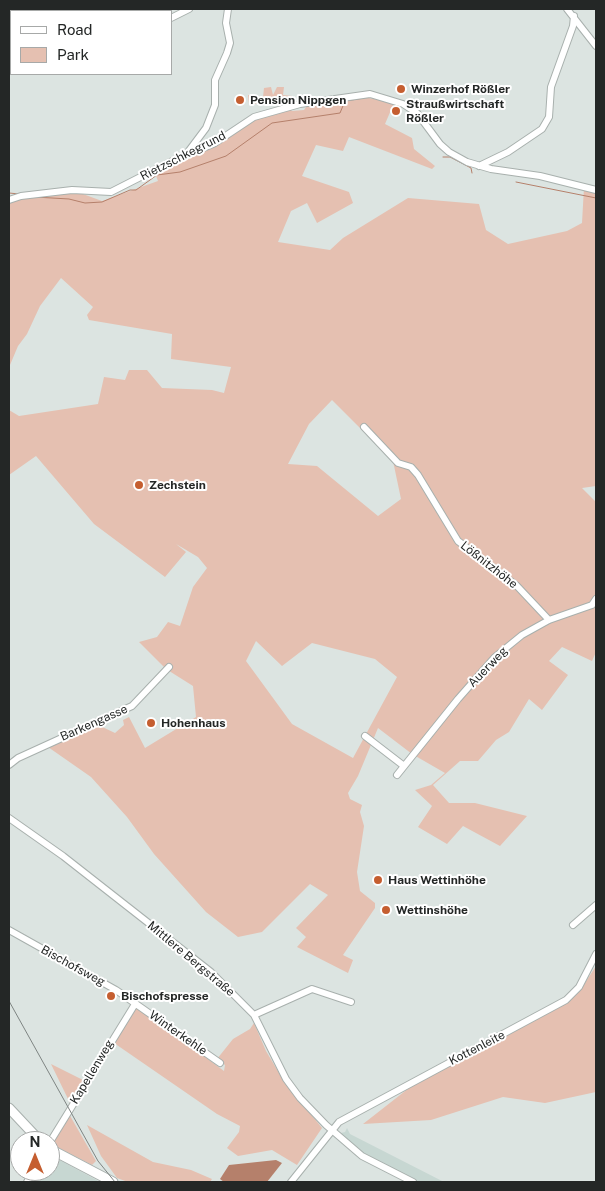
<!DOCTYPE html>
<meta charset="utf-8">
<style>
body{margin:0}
#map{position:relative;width:605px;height:1191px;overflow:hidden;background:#dce4e1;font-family:"Public Sans",sans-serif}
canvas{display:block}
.frame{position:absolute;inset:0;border:10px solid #242726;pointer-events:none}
.legend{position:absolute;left:10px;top:10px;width:162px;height:65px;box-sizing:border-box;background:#fff;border:1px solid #a7a9a8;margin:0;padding:6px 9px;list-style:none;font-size:15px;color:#242726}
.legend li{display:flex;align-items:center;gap:10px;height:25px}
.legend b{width:25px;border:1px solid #a7a9a8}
.north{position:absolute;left:10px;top:1131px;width:50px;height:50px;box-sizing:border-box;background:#fff;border:1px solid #a7a9a8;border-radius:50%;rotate:0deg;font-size:14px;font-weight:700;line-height:20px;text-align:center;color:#242726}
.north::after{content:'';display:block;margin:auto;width:18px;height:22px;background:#c55e30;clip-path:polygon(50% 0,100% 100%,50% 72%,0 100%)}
</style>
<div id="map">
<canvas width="605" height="1191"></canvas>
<div class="frame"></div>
<ul class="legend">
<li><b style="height:6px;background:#fff"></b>Road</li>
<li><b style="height:14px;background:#e5c0b1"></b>Park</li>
</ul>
<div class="north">N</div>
</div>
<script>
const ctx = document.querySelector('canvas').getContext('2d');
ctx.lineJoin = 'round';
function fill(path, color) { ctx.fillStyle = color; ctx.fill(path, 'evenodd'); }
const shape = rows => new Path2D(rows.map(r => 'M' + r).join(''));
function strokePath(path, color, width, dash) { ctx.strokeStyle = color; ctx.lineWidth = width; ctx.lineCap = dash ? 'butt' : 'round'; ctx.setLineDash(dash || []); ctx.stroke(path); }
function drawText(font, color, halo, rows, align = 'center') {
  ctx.font = font + ' "Public Sans",sans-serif'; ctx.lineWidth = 4; ctx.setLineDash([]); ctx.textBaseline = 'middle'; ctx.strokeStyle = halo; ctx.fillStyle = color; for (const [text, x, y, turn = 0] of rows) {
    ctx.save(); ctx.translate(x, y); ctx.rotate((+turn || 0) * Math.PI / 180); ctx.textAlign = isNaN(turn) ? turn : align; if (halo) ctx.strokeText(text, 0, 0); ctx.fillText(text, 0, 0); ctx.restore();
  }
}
fill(shape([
 [347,1128,350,1134,444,1182,413,1182,381,1167,337,1134,345,1132],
 [50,1155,91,1177,100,1182,33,1181,39,1171,50,1171]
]), '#c7d7d2');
fill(shape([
 [9,9,156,9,153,11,11,11,11,62,9,62],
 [271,87,273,95,277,87,284,87,283,95,292,96,292,101,249,104,248,95,263,97,264,88],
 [364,97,394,103,385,124,412,138,414,149,435,166,432,169,349,137,343,151,316,145,302,176,349,192,353,203,317,223,307,203,291,211,278,242,330,250,343,238,408,198,479,204,486,230,508,244,567,231,582,223,584,187,596,189,596,486,582,488,596,502,596,652,592,661,562,647,549,661,568,675,542,710,529,699,509,732,496,740,478,761,460,761,433,785,449,803,475,803,527,816,500,846,463,826,447,844,418,827,432,806,415,790,431,785,445,773,412,754,378,728,358,776,348,793,350,799,362,805,360,812,364,826,357,872,360,891,375,903,375,908,343,955,353,960,348,973,297,947,306,937,296,928,328,895,310,884,262,932,238,937,206,912,154,854,127,817,91,777,48,747,96,724,115,733,124,725,123,720,129,717,145,748,196,717,193,686,166,669,139,642,157,637,168,622,180,626,193,587,207,568,198,557,176,544,186,552,165,577,94,524,36,456,9,475,9,410,19,416,98,404,104,377,125,380,129,370,147,370,162,388,212,390,224,393,231,367,171,359,172,334,89,320,87,315,93,307,61,278,40,306,27,334,18,346,10,365,9,404,9,200,72,190,102,201,158,181,155,173,202,153,255,119,289,108,292,111,304,110,309,103],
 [332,400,393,461,401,499,378,516,317,466,288,464,309,424],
 [256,641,282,666,312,643,375,659,397,677,353,758,292,724,246,661],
 [596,966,596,1092,545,1103,503,1097,431,1120,363,1124,409,1088,565,1003,579,992],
 [138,1007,224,1071,225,1065,217,1059,233,1039,250,1029,254,1023,266,1051,282,1078,322,1128,297,1165,272,1150,238,1156,227,1148,239,1132,240,1126,217,1114,114,1043,135,1008],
 [51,1064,83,1080,70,1103],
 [69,1114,96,1161,92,1165,57,1147,54,1140],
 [87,1125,153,1162,191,1170,212,1179,210,1182,128,1182,117,1178,101,1156]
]), '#e5c0b1');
fill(shape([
 [276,1160,282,1163,267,1182,224,1182,220,1179,229,1165]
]), '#b5806b');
strokePath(shape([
 [443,157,450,157,471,168,472,173],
 [516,182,596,198],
 [9,193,19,194],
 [35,197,69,199,85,203,102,202,130,190,136,190,157,175,180,172,226,156,272,123,340,113,345,101,364,98]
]), '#b5806b', 1);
const minor = shape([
 [567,9,596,46],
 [171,18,189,9],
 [185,156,206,128,215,105,215,80,227,53,230,43,226,23,228,9],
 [479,166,508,152,542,129,549,117,551,87,573,26,574,16],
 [9,200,21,196,72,190,111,192,168,163,215,143,254,117,300,104,370,94,403,104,417,113,440,144,449,152,467,162,491,169,540,176,596,190],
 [364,427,398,463,411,467,418,475,458,541,517,586,549,620],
 [365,736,404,766],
 [9,765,18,758,132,706,169,667],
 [397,775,458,699,495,657,522,635,549,620,592,605,596,599],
 [9,818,63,856,211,972,254,1015,286,1079,300,1098,326,1125,362,1156,413,1182],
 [573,925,596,905],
 [9,930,116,990,220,1063],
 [254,1015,312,989,351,1002],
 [50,1142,135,1004],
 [27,1182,34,1171],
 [291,1182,339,1122,566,1000,579,987,596,954]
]);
const major = shape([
 [9,1108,40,1141],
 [50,1149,113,1182]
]);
strokePath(minor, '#a8b0ad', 8);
strokePath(major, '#a8b0ad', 11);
strokePath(minor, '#fff', 6);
strokePath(major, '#fff', 9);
strokePath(shape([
 [9,1001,98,1161,115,1182]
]), '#7e8482', 1);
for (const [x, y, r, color] of [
 [401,89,5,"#c55e30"],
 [240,100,5,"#c55e30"],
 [396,111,5,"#c55e30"],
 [139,485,5,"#c55e30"],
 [151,723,5,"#c55e30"],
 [378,880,5,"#c55e30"],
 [386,910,5,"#c55e30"],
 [111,996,5,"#c55e30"]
]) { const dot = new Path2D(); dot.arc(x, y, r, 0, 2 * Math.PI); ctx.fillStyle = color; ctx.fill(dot); strokePath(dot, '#fff', 2); }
drawText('bold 12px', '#242726', '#fff', [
 ["Winzerhof Rößler",411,89],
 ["Pension Nippgen",250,100],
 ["Straußwirtschaft",406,104],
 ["Rößler",406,118],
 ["Zechstein",149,485],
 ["Hohenhaus",161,723],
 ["Haus Wettinhöhe",388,880],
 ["Wettinshöhe",396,910],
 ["Bischofspresse",121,996]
], 'left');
drawText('12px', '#242726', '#fff', [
 ["Rietzschkegrund",183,156,-27],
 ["Lößnitzhöhe",489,565,38],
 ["Auerweg",488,667,-46],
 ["Barkengasse",94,723,-24],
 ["Mittlere Bergstraße",191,959,40],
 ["Bischofsweg",73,966,29],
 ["Winterkehle",178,1033,35],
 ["Kottenleite",477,1048,-27],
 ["Kapellenweg",92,1072,-59]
]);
</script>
